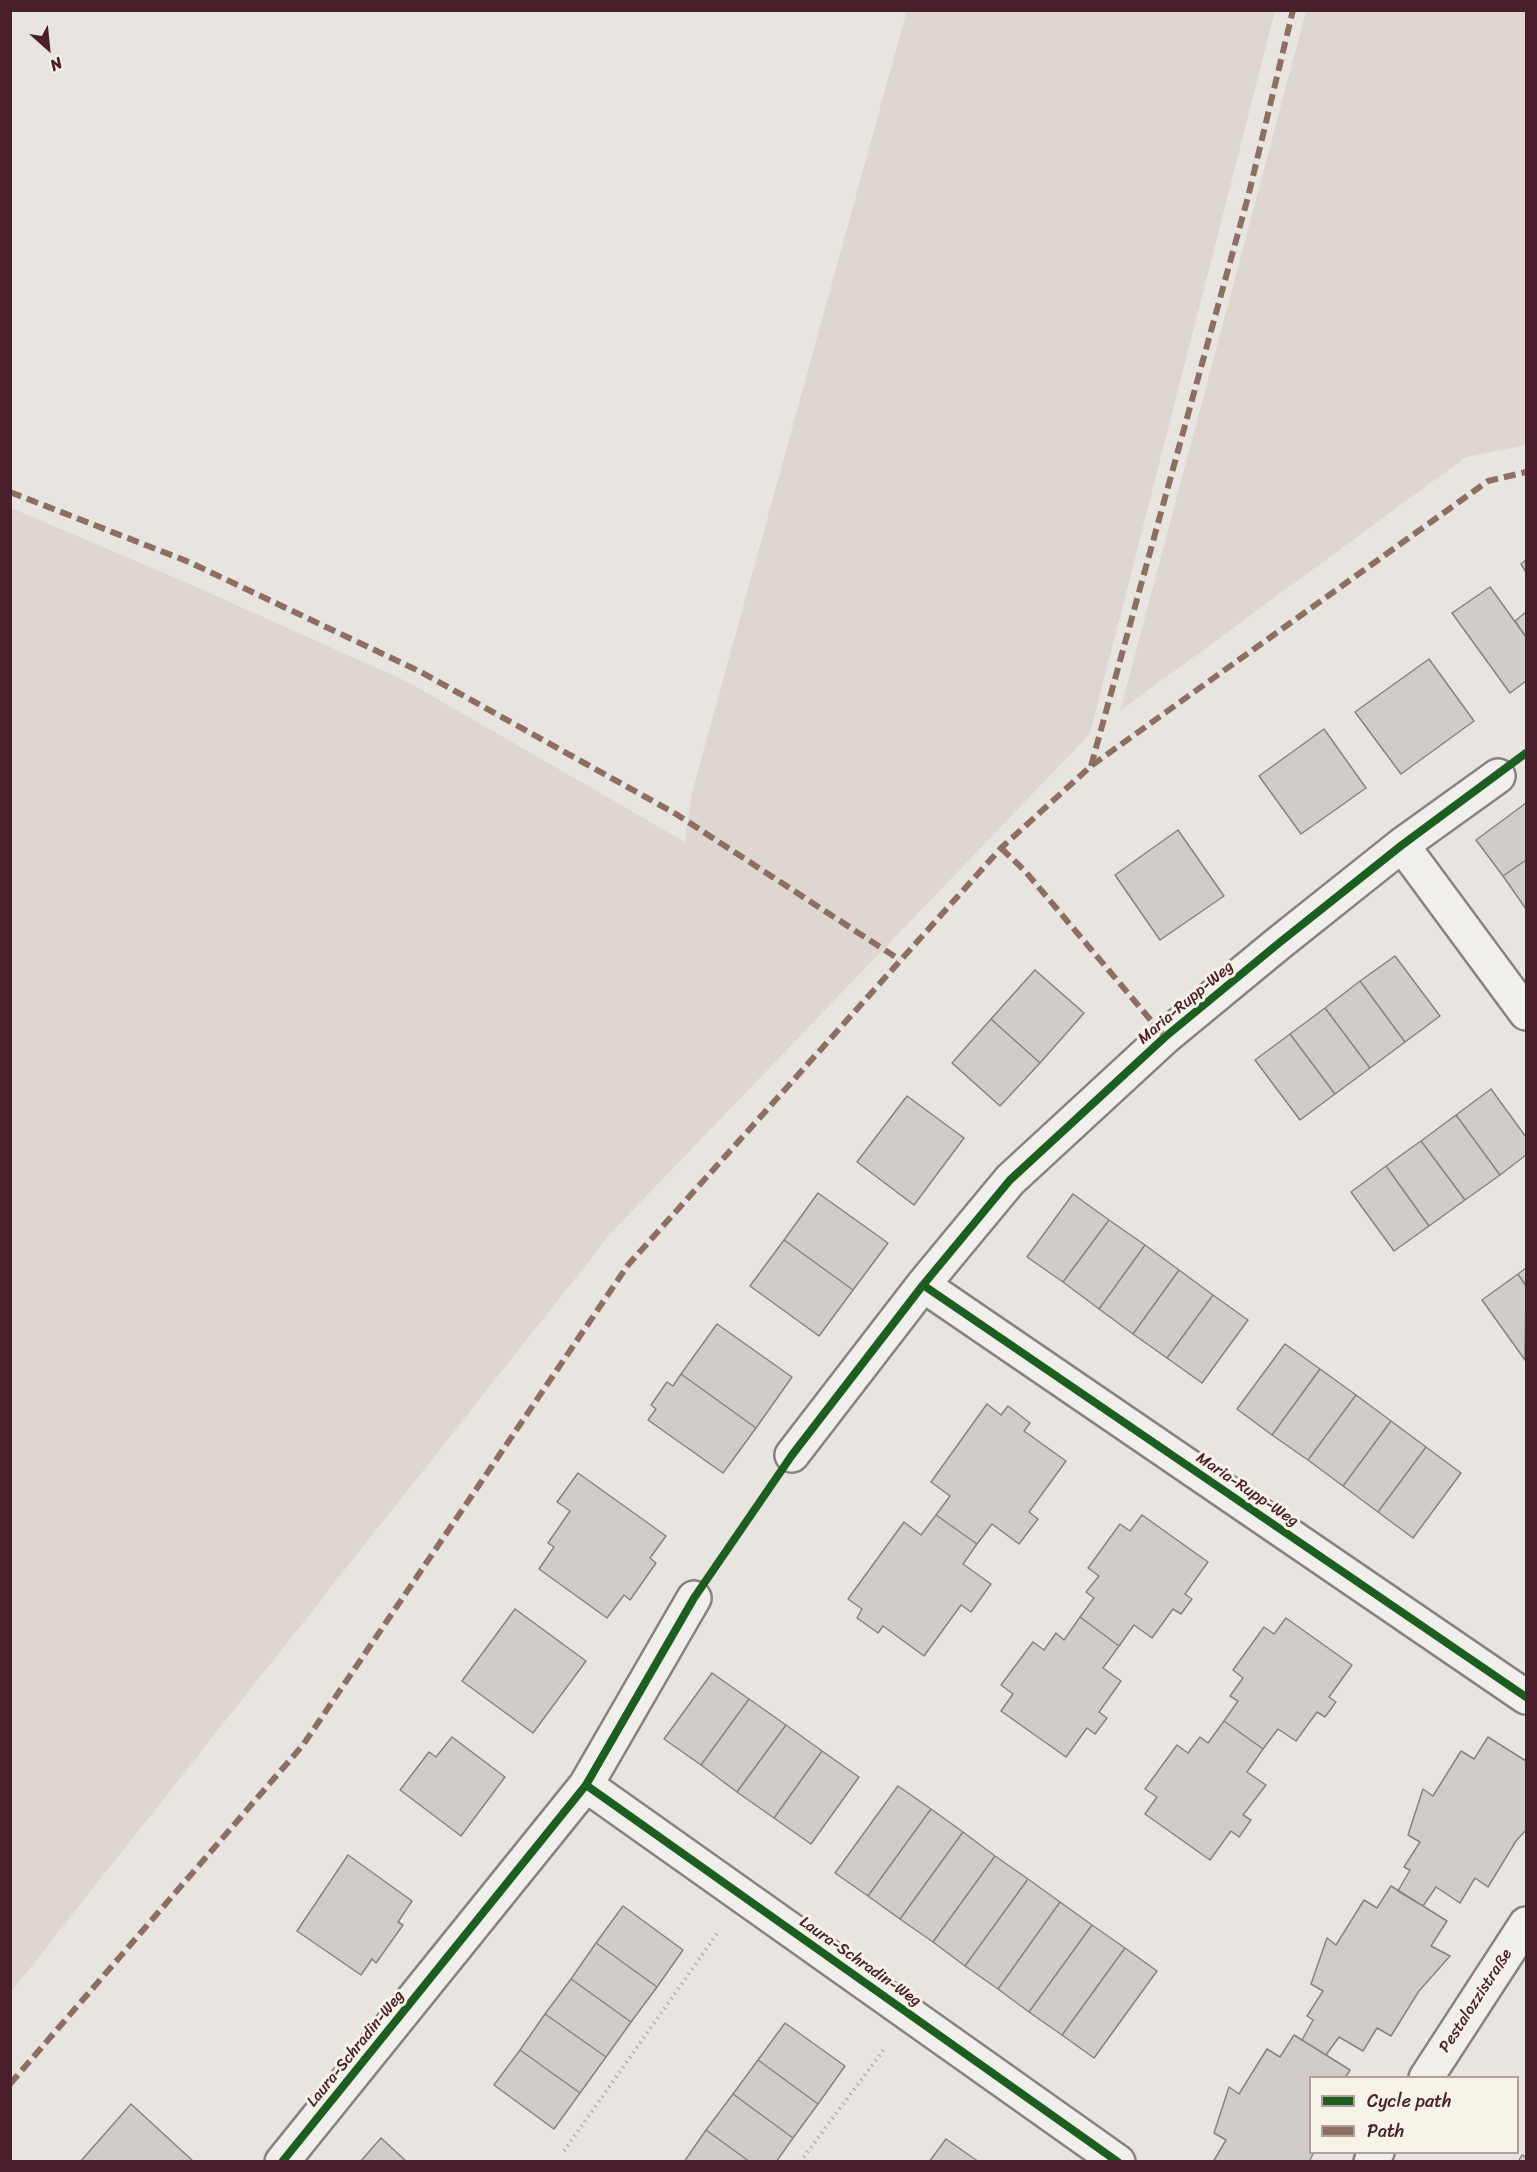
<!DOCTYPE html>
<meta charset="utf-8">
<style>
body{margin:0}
#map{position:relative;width:1537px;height:2172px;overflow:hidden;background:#e8e5e0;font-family:Sriracha,sans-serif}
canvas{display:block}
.frame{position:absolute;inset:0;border:12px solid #4a1f2b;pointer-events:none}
.legend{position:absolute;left:1309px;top:2076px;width:210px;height:78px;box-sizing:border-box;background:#f7f3e8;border:2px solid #b29e9c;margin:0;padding:8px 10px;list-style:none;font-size:18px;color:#4a1f2b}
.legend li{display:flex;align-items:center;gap:12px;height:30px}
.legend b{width:30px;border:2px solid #b29e9c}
.north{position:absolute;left:18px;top:18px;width:60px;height:60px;-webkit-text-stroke:4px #f7f3e8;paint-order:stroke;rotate:153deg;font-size:16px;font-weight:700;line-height:24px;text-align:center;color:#4a1f2b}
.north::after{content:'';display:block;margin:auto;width:21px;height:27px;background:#4a1f2b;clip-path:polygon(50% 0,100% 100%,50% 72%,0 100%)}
</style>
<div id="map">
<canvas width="1537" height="2172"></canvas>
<div class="frame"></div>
<ul class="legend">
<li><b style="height:8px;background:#1b5e20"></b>Cycle path</li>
<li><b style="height:8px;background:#8d6e63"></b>Path</li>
</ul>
<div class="north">N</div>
</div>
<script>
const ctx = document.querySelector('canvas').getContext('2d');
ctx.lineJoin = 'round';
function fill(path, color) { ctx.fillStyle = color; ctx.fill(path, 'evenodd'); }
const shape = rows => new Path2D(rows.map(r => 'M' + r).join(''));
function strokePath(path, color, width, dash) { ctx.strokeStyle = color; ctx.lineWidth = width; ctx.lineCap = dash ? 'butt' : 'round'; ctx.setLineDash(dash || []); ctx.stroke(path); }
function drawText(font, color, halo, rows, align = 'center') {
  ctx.font = font + ' Sriracha,sans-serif'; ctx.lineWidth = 6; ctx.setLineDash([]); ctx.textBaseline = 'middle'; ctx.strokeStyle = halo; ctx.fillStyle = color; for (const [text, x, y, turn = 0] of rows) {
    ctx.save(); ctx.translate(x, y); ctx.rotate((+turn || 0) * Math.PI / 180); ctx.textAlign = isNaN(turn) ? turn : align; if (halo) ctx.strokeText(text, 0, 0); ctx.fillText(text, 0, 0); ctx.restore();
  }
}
fill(shape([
 [907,10,1275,11,1090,734,611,1233,11,1992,11,508,176,578,408,682,685,842,692,793],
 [1306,11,1526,11,1526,445,1466,457,1120,711]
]), '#ded6d0');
const building = shape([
 [1526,560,1526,572,1521,564,1526,560],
 [1490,587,1526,637,1526,681,1510,693,1452,613,1490,587],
 [1526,612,1526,637,1515,621,1526,612],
 [1429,659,1474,721,1401,774,1355,712,1429,659],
 [1324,729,1366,788,1301,834,1259,776,1324,729],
 [1526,803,1526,860,1503,876,1476,840,1526,803],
 [1178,830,1224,896,1160,940,1115,875,1178,830],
 [1526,860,1526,909,1503,876,1526,860],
 [1395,956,1440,1016,1405,1042,1360,981,1395,956],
 [1035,970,1084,1013,1040,1063,991,1019,1035,970],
 [1360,981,1405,1042,1370,1068,1325,1008,1360,981],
 [1325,1008,1370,1068,1335,1094,1290,1034,1325,1008],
 [991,1019,1040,1063,1000,1106,952,1063,991,1019],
 [1290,1034,1335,1094,1300,1120,1255,1060,1290,1034],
 [1491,1089,1526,1137,1526,1155,1500,1175,1456,1115,1491,1089],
 [907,1096,964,1138,914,1205,857,1162,907,1096],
 [1456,1115,1500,1175,1465,1200,1421,1141,1456,1115],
 [1421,1141,1465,1200,1429,1226,1386,1166,1421,1141],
 [1386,1166,1429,1226,1394,1251,1351,1192,1386,1166],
 [818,1193,888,1243,853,1290,784,1240,818,1193],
 [1073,1194,1109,1220,1063,1282,1027,1257,1073,1194],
 [1109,1220,1145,1245,1099,1309,1063,1282,1109,1220],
 [784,1240,853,1290,819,1336,750,1286,784,1240],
 [1145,1245,1179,1270,1133,1334,1099,1309,1145,1245],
 [1526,1268,1526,1286,1518,1274,1526,1268],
 [1179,1270,1213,1295,1167,1358,1133,1334,1179,1270],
 [1518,1274,1526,1286,1525,1360,1482,1300,1518,1274],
 [1213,1295,1248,1320,1202,1383,1167,1358,1213,1295],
 [717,1324,792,1377,756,1428,681,1374,717,1324],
 [1285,1344,1320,1369,1272,1435,1237,1409,1285,1344],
 [1320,1369,1356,1395,1308,1460,1272,1435,1320,1369],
 [681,1374,756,1428,723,1473,648,1420,656,1409,651,1405,667,1382,673,1386,681,1374],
 [1356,1395,1391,1421,1343,1486,1308,1460,1356,1395],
 [987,1404,1001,1415,1008,1406,1030,1423,1024,1431,1066,1461,1029,1512,1038,1519,1019,1544,992,1524,977,1544,936,1515,950,1496,931,1482,987,1404],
 [1391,1421,1426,1447,1378,1512,1343,1486,1391,1421],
 [1426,1447,1461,1473,1413,1538,1378,1512,1426,1447],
 [578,1473,666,1536,650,1558,656,1563,630,1600,624,1595,607,1618,539,1569,554,1547,548,1543,570,1511,557,1502,578,1473],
 [936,1515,977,1544,963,1564,991,1584,971,1612,961,1605,924,1656,883,1626,878,1633,857,1618,862,1609,848,1599,904,1522,921,1535,936,1515],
 [1142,1515,1208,1562,1185,1594,1192,1599,1181,1614,1173,1609,1152,1638,1134,1625,1119,1646,1080,1617,1094,1598,1086,1592,1099,1576,1088,1568,1120,1524,1130,1531,1142,1515],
 [515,1609,586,1661,533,1733,462,1681,515,1609],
 [1080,1617,1119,1646,1103,1668,1121,1681,1099,1712,1107,1718,1095,1734,1087,1728,1066,1757,1001,1711,1013,1694,1001,1685,1033,1642,1044,1650,1056,1633,1064,1640,1080,1617],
 [1286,1618,1352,1665,1329,1697,1336,1702,1325,1717,1317,1712,1296,1741,1278,1729,1263,1749,1224,1721,1238,1701,1230,1696,1243,1678,1233,1670,1264,1627,1274,1634,1286,1618],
 [712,1673,749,1699,701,1765,664,1739,712,1673],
 [749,1699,786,1725,737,1792,701,1765,749,1699],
 [1224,1721,1263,1749,1247,1772,1266,1785,1243,1815,1251,1820,1239,1837,1231,1831,1210,1860,1145,1814,1157,1797,1145,1789,1177,1745,1188,1753,1200,1737,1208,1743,1224,1721],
 [786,1725,822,1751,774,1818,737,1792,786,1725],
 [452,1737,505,1777,461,1836,400,1790,429,1752,436,1757,452,1737],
 [1488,1737,1526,1761,1526,1830,1516,1841,1488,1887,1475,1878,1460,1903,1436,1887,1423,1906,1398,1891,1410,1870,1404,1867,1420,1842,1408,1835,1423,1789,1433,1796,1461,1751,1474,1759,1488,1737],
 [822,1751,859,1777,811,1844,774,1818,822,1751],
 [898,1786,931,1809,868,1896,835,1873,898,1786],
 [931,1809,963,1832,900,1919,868,1896,931,1809],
 [963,1832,995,1856,933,1942,900,1919,963,1832],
 [348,1855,412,1901,398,1922,403,1925,376,1963,372,1959,361,1975,297,1931,348,1855],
 [995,1856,1028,1879,965,1966,933,1942,995,1856],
 [1028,1879,1060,1902,998,1989,965,1966,1028,1879],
 [1391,1886,1447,1921,1431,1946,1450,1956,1419,1991,1391,2036,1377,2028,1363,2051,1339,2037,1326,2055,1302,2040,1313,2020,1307,2016,1323,1991,1311,1984,1327,1938,1336,1945,1364,1900,1377,1908,1391,1886],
 [1060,1902,1092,1925,1029,2012,998,1989,1060,1902],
 [623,1906,683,1950,657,1987,596,1943,623,1906],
 [1092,1925,1125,1948,1062,2035,1029,2012,1092,1925],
 [596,1943,657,1987,631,2022,571,1979,596,1943],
 [1125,1948,1157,1971,1094,2058,1062,2035,1125,1948],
 [571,1979,631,2022,606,2057,545,2014,571,1979],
 [545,2014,606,2057,580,2093,520,2050,545,2014],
 [785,2023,845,2066,818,2104,758,2060,785,2023],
 [1294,2035,1350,2070,1345,2078,1310,2078,1310,2152,1314,2152,1309,2162,1213,2162,1226,2140,1214,2133,1229,2087,1239,2094,1267,2049,1280,2057,1294,2035],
 [520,2050,580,2093,554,2129,494,2085,520,2050],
 [758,2060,818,2104,793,2138,733,2094,758,2060],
 [733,2094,793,2138,776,2162,750,2162,706,2130,733,2094],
 [131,2104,194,2162,80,2162,131,2104],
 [706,2130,750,2162,684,2162,706,2130],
 [381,2138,407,2162,360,2162,381,2138],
 [946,2139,979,2162,929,2162,946,2139],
 [1522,2155,1526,2157,1526,2162,1518,2162,1522,2155]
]);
fill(building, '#d1ccc9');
strokePath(building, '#898080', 1.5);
const street = shape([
 [1402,845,1526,1013],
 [923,1285,1526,1697],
 [792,1455,923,1285,1010,1180,1165,1037,1279,943,1402,845,1498,776],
 [586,1785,1118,2162],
 [1426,2078,1526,1924],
 [282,2162,586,1785,694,1598],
 [1371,2162,1377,2152]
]);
strokePath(street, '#898080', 38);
strokePath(shape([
 [564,2151,719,1931],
 [800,2162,885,2048]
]), '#b4aeac', 4, [1.5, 4.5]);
strokePath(street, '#f0efeb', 33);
strokePath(shape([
 [10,492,189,562,421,672,676,814,900,960],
 [1091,766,1248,197,1293,10],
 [1001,848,1025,871,1165,1037],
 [10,2084,303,1745,628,1265,1001,848,1091,766,1488,481,1526,472]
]), '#8d6e63', 6, [12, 6]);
strokePath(shape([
 [923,1285,1526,1697],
 [586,1785,1118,2162],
 [282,2162,586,1785,694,1598,792,1455,923,1285,1010,1180,1165,1037,1279,943,1402,845,1526,753]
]), '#1b5e20', 8);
drawText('16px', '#4a1f2b', '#f7f3e8', [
 ["Maria-Rupp-Weg",1186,1003,-40],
 ["Maria-Rupp-Weg",1247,1490,34],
 ["Laura-Schradin-Weg",860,1962,35],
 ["Pestalozzistraße",1476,2001,-57],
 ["Laura-Schradin-Weg",356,2049,-51]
]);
</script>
